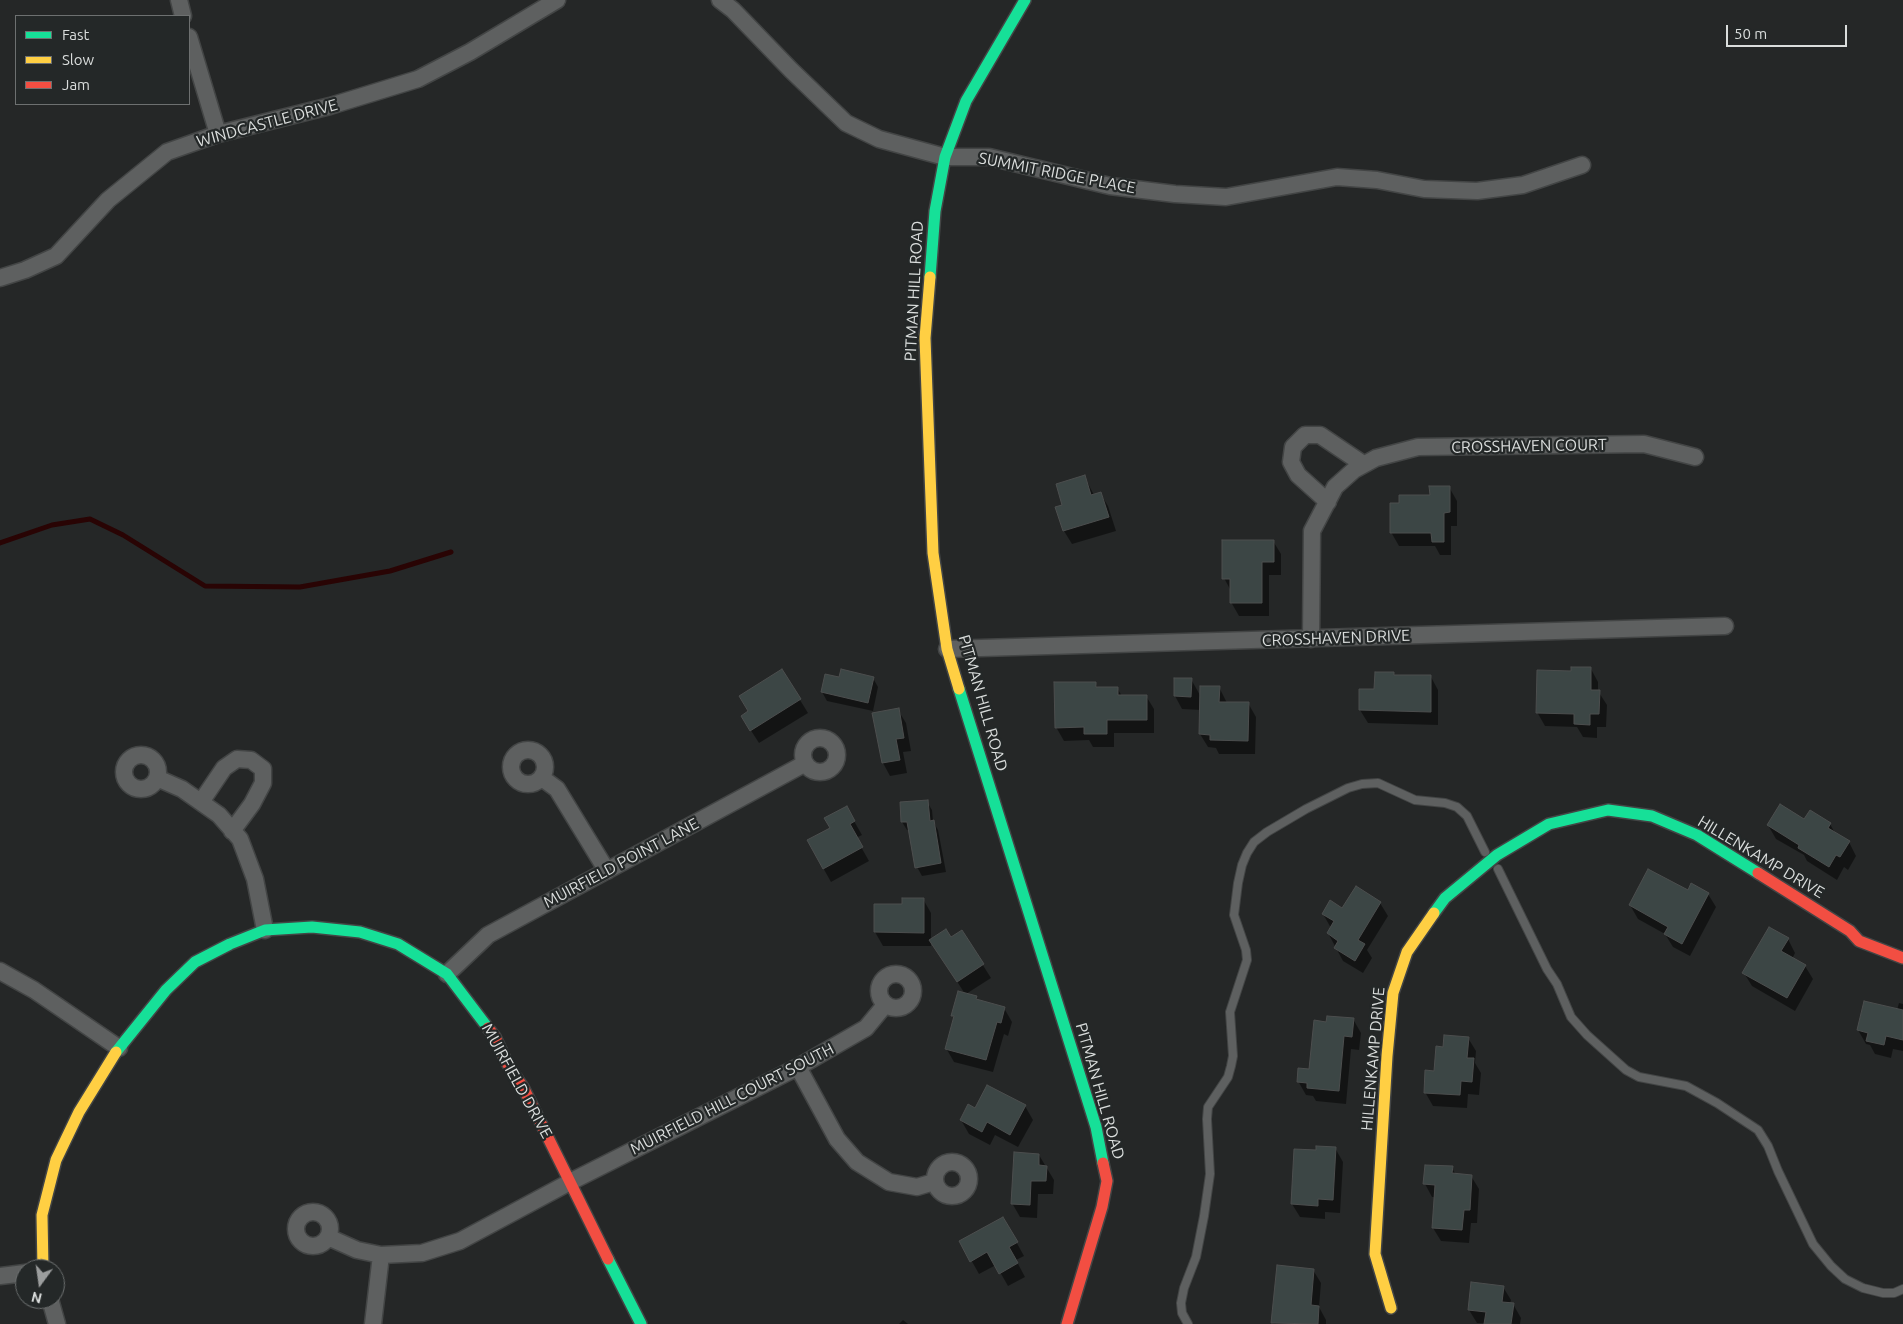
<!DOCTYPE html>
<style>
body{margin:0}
#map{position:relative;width:1903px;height:1324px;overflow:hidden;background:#252727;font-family:Ubuntu,sans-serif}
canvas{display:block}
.legend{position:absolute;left:15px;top:15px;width:175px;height:90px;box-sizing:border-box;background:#242828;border:1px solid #6d7070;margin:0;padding:6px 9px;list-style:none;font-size:15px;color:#dadddc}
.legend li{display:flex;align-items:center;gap:10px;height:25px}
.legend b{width:25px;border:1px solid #6d7070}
.north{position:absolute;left:15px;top:1259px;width:50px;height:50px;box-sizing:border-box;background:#242828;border:1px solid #6d7070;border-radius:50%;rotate:194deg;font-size:14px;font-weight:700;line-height:20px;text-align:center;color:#dadddc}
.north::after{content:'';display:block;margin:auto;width:18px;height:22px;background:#9b9d9d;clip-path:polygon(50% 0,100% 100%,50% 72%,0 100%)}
.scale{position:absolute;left:1726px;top:25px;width:121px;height:22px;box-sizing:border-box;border:2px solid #dadddc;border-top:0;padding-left:6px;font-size:15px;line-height:18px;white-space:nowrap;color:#dadddc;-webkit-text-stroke:4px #242828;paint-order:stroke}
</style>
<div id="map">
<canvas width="1903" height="1324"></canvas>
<ul class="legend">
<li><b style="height:6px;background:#16e098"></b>Fast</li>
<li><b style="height:6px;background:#ffcf43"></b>Slow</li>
<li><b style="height:6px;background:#f24e42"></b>Jam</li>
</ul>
<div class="north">N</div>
<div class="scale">50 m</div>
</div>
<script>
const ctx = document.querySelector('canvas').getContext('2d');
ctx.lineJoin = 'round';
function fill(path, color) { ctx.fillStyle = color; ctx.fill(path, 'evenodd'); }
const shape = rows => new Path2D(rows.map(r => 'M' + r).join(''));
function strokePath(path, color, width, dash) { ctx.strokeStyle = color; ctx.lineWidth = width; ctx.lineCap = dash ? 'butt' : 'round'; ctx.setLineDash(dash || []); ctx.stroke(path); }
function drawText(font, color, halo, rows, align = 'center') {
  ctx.font = font + ' Ubuntu,sans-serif'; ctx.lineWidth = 4.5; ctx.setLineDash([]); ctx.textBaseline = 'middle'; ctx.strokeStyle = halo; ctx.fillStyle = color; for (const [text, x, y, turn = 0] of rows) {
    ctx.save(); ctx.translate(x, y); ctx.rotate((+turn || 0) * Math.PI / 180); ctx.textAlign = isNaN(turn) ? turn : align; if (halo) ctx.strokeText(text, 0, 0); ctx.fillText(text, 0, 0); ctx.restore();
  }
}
fill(shape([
 [1084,476,1094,495,1100,493,1108,506,1116,531,1072,544,1064,531,1057,508,1064,506],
 [1449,487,1457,501,1457,526,1451,526,1451,555,1440,555,1435,546,1399,546,1391,532,1431,497],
 [1273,541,1281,554,1281,575,1269,575,1269,616,1239,616,1231,602,1231,591,1224,578],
 [1591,669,1598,682,1598,691,1607,705,1606,727,1597,727,1597,738,1583,737,1577,727,1545,726,1537,712],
 [1394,673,1395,676,1431,677,1438,690,1438,725,1368,723,1360,710,1375,690],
 [840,678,873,678,878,687,873,711,827,701,822,692],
 [1191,679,1201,697,1219,687,1227,703,1248,703,1256,717,1255,754,1219,754,1216,748,1208,747,1200,734,1201,710,1182,709,1175,696],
 [1096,684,1098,688,1117,688,1122,696,1146,696,1154,709,1154,733,1114,733,1114,747,1093,747,1089,740,1064,741,1056,727],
 [800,700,808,713,759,743,750,729,750,712],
 [898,710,906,723,911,751,903,752,907,773,890,776,883,763],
 [927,802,932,810,933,821,938,830,946,872,922,876,917,867,910,830,907,830,902,822],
 [846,807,862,835,856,838,869,861,831,882,808,841,831,828],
 [1805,821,1830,824,1836,835,1849,842,1856,856,1848,870,1844,867,1837,880,1807,861,1804,855,1776,839,1768,825],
 [1688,892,1708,894,1716,907,1690,956,1673,947,1665,934,1638,919,1630,905],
 [923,899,931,913,931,946,883,946,875,932,876,905,903,905],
 [1380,903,1388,916,1367,950,1372,958,1363,973,1343,961,1328,933,1331,928,1323,914],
 [962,932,991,978,966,994,976,997,979,1001,1004,1008,1012,1022,1008,1036,1004,1034,993,1072,954,1062,946,1048,954,1018,953,1015,965,994,939,953,951,939],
 [1788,939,1795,953,1792,959,1805,966,1813,979,1795,1011,1752,986,1744,973],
 [1899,1003,1903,1004,1903,1051,1893,1049,1891,1058,1875,1054,1870,1045,1866,1044,1858,1030,1897,1010],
 [1353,1019,1361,1033,1359,1050,1351,1049,1346,1104,1316,1101,1313,1096,1306,1095,1298,1081,1310,1070,1327,1023],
 [1468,1038,1476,1051,1475,1063,1481,1073,1479,1095,1468,1094,1467,1108,1433,1106,1425,1092,1444,1048],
 [1025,1106,1033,1120,1018,1147,995,1135,990,1145,969,1134,961,1120,975,1109],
 [1335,1148,1343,1162,1340,1213,1325,1212,1325,1219,1300,1217,1292,1204,1317,1152],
 [1039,1155,1054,1180,1053,1194,1038,1194,1037,1218,1020,1217,1012,1203],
 [1452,1168,1456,1175,1471,1176,1479,1189,1477,1223,1471,1223,1469,1243,1441,1241,1433,1228,1435,1197,1432,1197,1425,1184],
 [1003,1218,1024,1256,1016,1260,1025,1277,1008,1286,996,1265,979,1274,961,1242],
 [1313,1270,1321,1283,1319,1307,1326,1320,1326,1324,1273,1324],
 [1503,1287,1511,1300,1510,1304,1513,1304,1521,1318,1520,1324,1477,1323,1469,1310],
 [903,1320,908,1324,899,1324]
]), '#0007');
strokePath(shape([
 [0,543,52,525,90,519,123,535,205,586,300,587,390,571,451,552]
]), '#290404', 5);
const building = shape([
 [1085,475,1091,495,1101,492,1109,517,1063,531,1055,507,1062,505,1056,484,1085,475],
 [1429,486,1450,486,1450,512,1444,513,1444,542,1432,542,1431,533,1390,533,1390,503,1399,503,1399,495,1430,495,1429,486],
 [1222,540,1274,540,1274,562,1262,562,1262,603,1230,603,1230,579,1222,579,1222,540],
 [1571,667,1591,667,1591,690,1600,690,1599,714,1590,714,1590,725,1574,724,1574,714,1536,713,1537,670,1571,671,1571,667],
 [782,669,801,699,750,731,741,716,748,711,739,696,782,669],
 [841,669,874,677,868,703,821,692,825,674,839,677,841,669],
 [1375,672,1394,672,1394,675,1431,675,1431,712,1359,710,1359,689,1374,689,1375,672],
 [1174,678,1192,678,1191,697,1174,696,1174,678],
 [1054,682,1096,682,1096,687,1118,687,1118,695,1147,695,1147,720,1107,720,1107,734,1084,734,1084,727,1055,728,1054,682],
 [1200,686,1220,686,1219,702,1249,702,1248,741,1210,740,1210,735,1199,734,1200,686],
 [899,708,904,738,896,739,900,760,882,763,872,713,899,708],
 [928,800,930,821,934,820,941,863,915,868,907,822,901,822,900,802,928,800],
 [1780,804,1804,819,1810,810,1831,823,1828,828,1850,841,1840,857,1836,855,1829,867,1798,848,1799,845,1767,825,1780,804],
 [847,806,855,821,850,824,863,847,823,869,807,840,830,828,824,818,847,806],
 [1648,869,1688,890,1691,883,1709,893,1682,944,1664,934,1668,927,1629,905,1648,869],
 [1356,886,1381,902,1358,940,1365,944,1355,961,1334,948,1338,941,1327,933,1334,921,1322,914,1330,900,1342,908,1356,886],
 [902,898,924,898,924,933,874,932,874,904,902,904,902,898],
 [1769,927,1789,938,1781,951,1806,965,1787,998,1742,973,1769,927],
 [946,929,951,937,962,930,984,964,957,982,929,940,946,929],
 [958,991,977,996,976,999,1005,1007,1001,1023,997,1022,986,1060,945,1049,954,1016,951,1016,958,991],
 [1864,1001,1903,1010,1903,1040,1886,1036,1884,1045,1866,1041,1868,1033,1857,1030,1864,1001],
 [1327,1016,1354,1018,1352,1037,1344,1036,1339,1091,1307,1088,1307,1083,1297,1082,1298,1068,1309,1069,1314,1020,1326,1022,1327,1016],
 [1444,1035,1469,1037,1467,1058,1474,1058,1472,1082,1461,1081,1460,1095,1424,1093,1425,1070,1434,1071,1436,1046,1443,1047,1444,1035],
 [987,1085,1026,1105,1010,1135,987,1122,982,1132,960,1120,968,1104,975,1108,987,1085],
 [1316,1146,1336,1147,1333,1200,1318,1199,1318,1206,1291,1204,1294,1149,1316,1150,1316,1146],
 [1014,1152,1039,1154,1039,1165,1047,1166,1046,1181,1031,1181,1030,1205,1011,1204,1014,1152],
 [1425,1165,1453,1166,1452,1173,1472,1175,1470,1210,1464,1210,1462,1230,1432,1228,1435,1185,1423,1184,1425,1165],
 [1003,1217,1018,1242,1009,1247,1018,1263,999,1274,987,1252,970,1262,959,1241,1003,1217],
 [1277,1265,1314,1269,1311,1305,1319,1306,1318,1324,1271,1323,1277,1265],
 [1471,1282,1504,1286,1502,1302,1514,1303,1511,1324,1484,1324,1486,1312,1468,1310,1471,1282]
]);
fill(building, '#3c4645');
strokePath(building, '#4c4e4e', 1);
const lane = shape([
 [1498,869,1547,969,1557,984,1571,1017,1587,1035,1626,1070,1639,1077,1686,1086,1717,1103,1758,1130,1768,1146,1778,1171,1813,1244,1831,1266,1845,1279,1863,1288,1883,1293,1894,1293,1903,1289],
 [1188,1324,1182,1313,1181,1303,1184,1288,1196,1257,1204,1216,1210,1174,1207,1119,1208,1107,1228,1077,1231,1066,1233,1056,1230,1012,1247,960,1246,950,1234,915,1238,883,1242,865,1247,853,1254,842,1267,832,1306,809,1348,788,1362,784,1378,783,1415,800,1445,803,1457,807,1467,816,1485,852]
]);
const street = shape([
 [179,0,183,16],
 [720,0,733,10,791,70,846,123,879,139,945,157,989,157,1110,186,1175,194,1226,197,1337,177,1377,180,1424,189,1477,191,1523,185,1582,165],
 [189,37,218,134],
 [0,278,25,270,56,256,108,200,167,152,218,134,330,106,418,79,470,52,557,0],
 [1328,502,1298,475,1291,462,1293,447,1305,435,1320,435,1363,464],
 [1311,639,1312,531,1335,487,1354,470,1376,458,1418,447,1644,444,1695,457],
 [947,649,1725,626],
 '803 755a17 17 0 1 1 34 0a17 17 0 1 1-34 0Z',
 '511 767a17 17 0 1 1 34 0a17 17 0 1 1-34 0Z',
 '124 772a17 17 0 1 1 34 0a17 17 0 1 1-34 0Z',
 [157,778,182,789,219,815,240,839,255,879,265,930],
 [542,778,557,789,607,871],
 [201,802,224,768,237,759,251,760,263,769,263,783,252,804,232,831],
 [0,971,34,990,119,1048],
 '879 991a17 17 0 1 1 34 0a17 17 0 1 1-34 0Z',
 [447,974,488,935,804,764],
 [798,1067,837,1139,857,1162,889,1182,917,1187,934,1182],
 '935 1179a17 17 0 1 1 34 0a17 17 0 1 1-34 0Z',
 '296 1229a17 17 0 1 1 34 0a17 17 0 1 1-34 0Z',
 [328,1237,357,1250,381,1255,422,1253,460,1241,570,1182,798,1067,866,1028,885,1005],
 [0,1276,25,1273],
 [50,1299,57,1324],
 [373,1324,381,1255]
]);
const fast = shape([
 [930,277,935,211,945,157,966,101,1025,0],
 [959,689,1096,1127,1103,1163],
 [1434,913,1445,898,1497,855,1549,824,1608,810,1652,816,1697,835,1758,873],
 [116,1052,166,990,195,962,230,944,265,930,312,927,360,932,398,944,447,974,488,1028],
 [608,1259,641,1324]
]);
const slow = shape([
 [930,277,925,338,933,553,947,649,959,689],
 [43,1269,42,1215,56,1160,79,1112,116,1052],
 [1391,1308,1375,1254,1387,1056,1393,993,1407,952,1434,913]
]);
const jam = shape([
 [1758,873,1850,931,1859,941,1903,958],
 [488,1028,495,1037,507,1063,524,1089,608,1259],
 [1067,1324,1102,1207,1107,1181,1103,1163]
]);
strokePath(lane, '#434545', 10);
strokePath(street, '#434545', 19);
strokePath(fast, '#434545', 14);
strokePath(slow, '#434545', 14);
strokePath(jam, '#434545', 14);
strokePath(lane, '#5e6060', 8);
strokePath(street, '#5e6060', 16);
strokePath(fast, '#16e098', 11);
strokePath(slow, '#ffcf43', 11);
strokePath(jam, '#f24e42', 11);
drawText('16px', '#dadddc', '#242828', [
 ["WINDCASTLE DRIVE",267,123,-15],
 ["SUMMIT RIDGE PLACE",1057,173,11],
 ["PITMAN HILL ROAD",914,291,-87],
 ["CROSSHAVEN COURT",1529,446,-1],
 ["CROSSHAVEN DRIVE",1336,638,-2],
 ["PITMAN HILL ROAD",983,703,74],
 ["HILLENKAMP DRIVE",1761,857,31],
 ["MUIRFIELD POINT LANE",621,863,-28],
 ["HILLENKAMP DRIVE",1373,1059,-85],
 ["MUIRFIELD DRIVE",517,1081,61],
 ["PITMAN HILL ROAD",1100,1091,74],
 ["MUIRFIELD HILL COURT SOUTH",732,1099,-27]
]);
</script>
